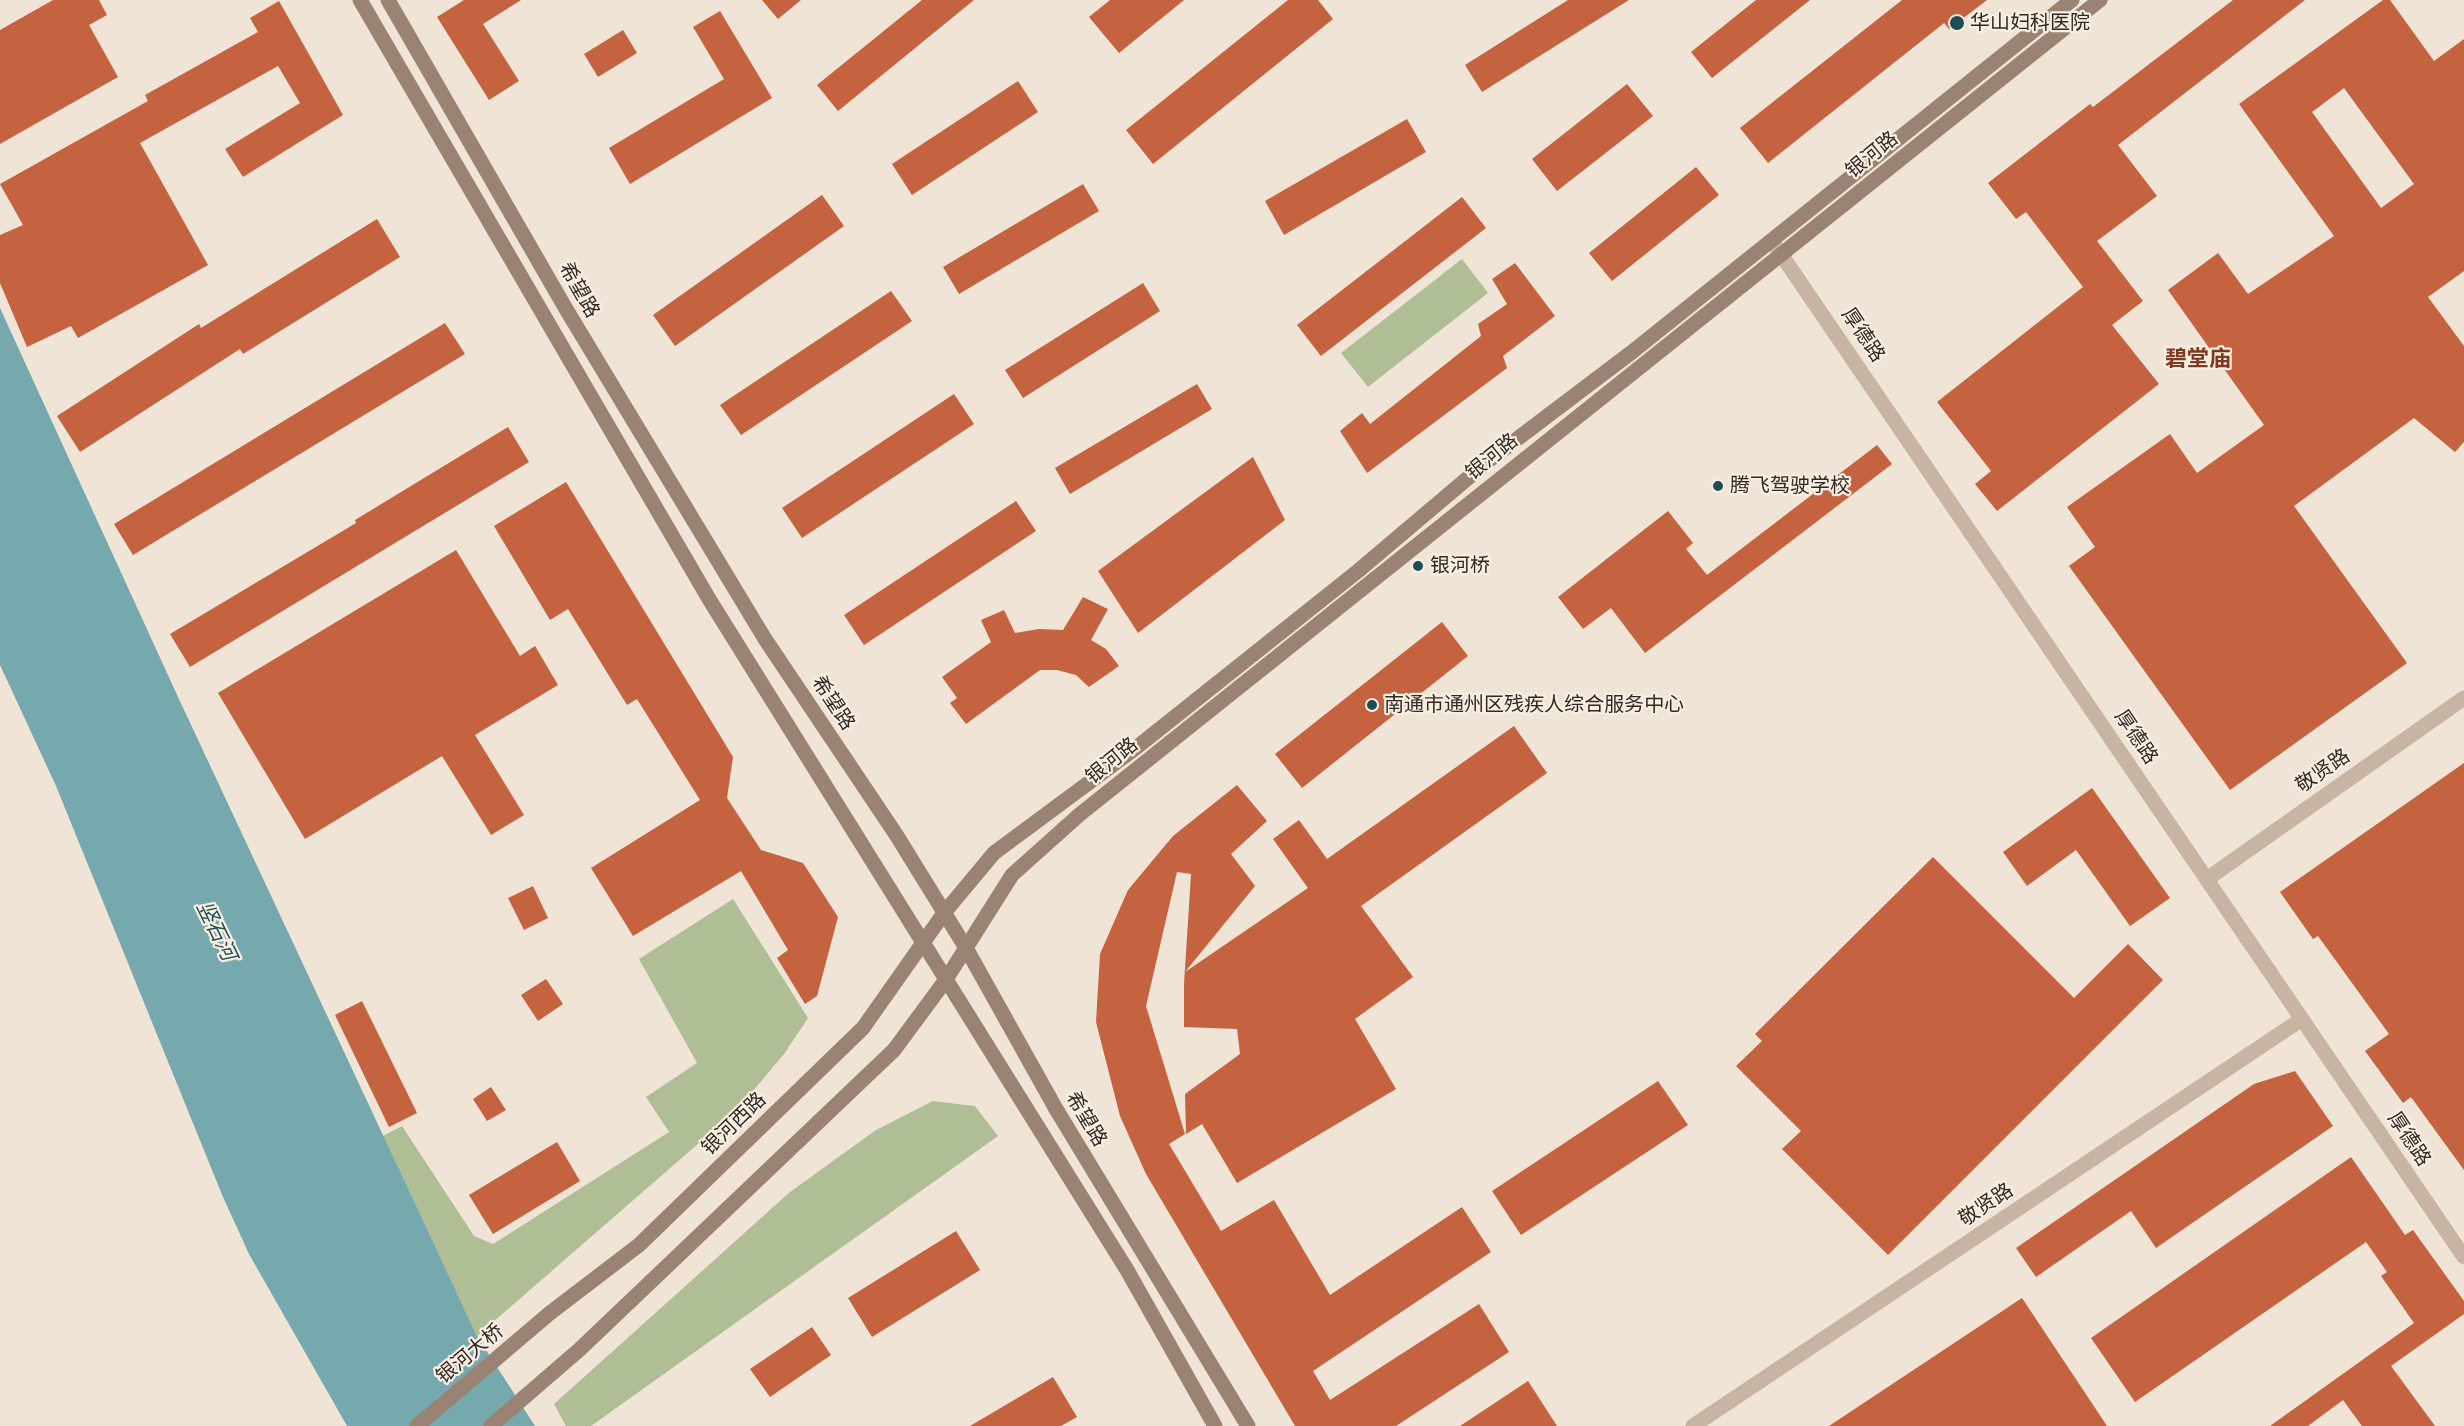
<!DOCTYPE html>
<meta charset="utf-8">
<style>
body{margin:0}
canvas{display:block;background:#f0e4d6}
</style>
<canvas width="2464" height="1426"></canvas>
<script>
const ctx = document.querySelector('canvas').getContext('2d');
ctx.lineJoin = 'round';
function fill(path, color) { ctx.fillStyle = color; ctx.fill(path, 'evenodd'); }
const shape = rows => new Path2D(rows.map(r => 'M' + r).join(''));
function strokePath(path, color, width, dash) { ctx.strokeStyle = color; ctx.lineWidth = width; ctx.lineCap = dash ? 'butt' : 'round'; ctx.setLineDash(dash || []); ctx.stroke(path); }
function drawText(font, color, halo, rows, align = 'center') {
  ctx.font = font + ' Quicksand,"Noto Sans SC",sans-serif'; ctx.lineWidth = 4.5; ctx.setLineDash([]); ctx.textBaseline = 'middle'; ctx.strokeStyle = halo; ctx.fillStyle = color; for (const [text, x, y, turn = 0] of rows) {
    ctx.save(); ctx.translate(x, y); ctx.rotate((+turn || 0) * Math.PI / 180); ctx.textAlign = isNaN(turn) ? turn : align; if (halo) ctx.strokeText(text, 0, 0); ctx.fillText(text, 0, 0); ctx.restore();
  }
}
fill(shape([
 [1462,259,1488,293,1368,387,1341,353],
 [733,899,808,1018,784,1054,737,1110,477,1336,383,1136,402,1126,474,1236,493,1244,669,1132,646,1097,697,1063,639,959],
 [933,1101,975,1106,998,1136,591,1426,566,1426,554,1404,790,1192,876,1130]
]), '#b0be96');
fill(shape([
 [0,308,178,697,477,1336,535,1426,347,1426,249,1254,223,1197,56,786,0,665]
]), '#75a9ad');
fill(shape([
 [53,0,99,0,107,15,89,25,118,77,0,144,0,30],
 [464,0,521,0,483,24,519,81,489,100,437,17],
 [762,0,801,0,778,19],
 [922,0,974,0,838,111,817,85],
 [1110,0,1184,0,1119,53,1089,17],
 [1288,0,1318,0,1333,19,1153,164,1126,130],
 [1568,0,1629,0,1482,92,1465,65],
 [1756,0,1810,0,1712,78,1691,52],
 [1902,0,1987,0,1949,29,1944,23,1768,163,1740,128],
 [2233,0,2305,0,2118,145,2157,196,2097,241,2143,301,2112,325,2159,384,1997,511,1975,484,1991,471,1937,402,2083,287,2026,212,2016,219,1988,183,2090,104,2093,107],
 [2383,0,2390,0,2434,61,2464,39,2464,271,2428,297,2464,346,2464,442,2455,452,2414,418,2294,506,2407,663,2230,790,2069,566,2095,547,2067,507,2170,434,2197,473,2264,425,2168,290,2218,253,2248,294,2334,236,2239,104],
 [2344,88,2414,184,2381,208,2312,112],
 [279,1,343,115,243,177,225,149,300,103,278,66,140,143,208,265,78,338,71,326,27,347,0,283,0,235,23,225,0,184,148,101,145,95,258,32,250,18],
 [720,11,772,98,630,184,609,148,724,79,693,27],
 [623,30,637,53,598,77,584,54],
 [1018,81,1038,112,912,195,892,164],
 [1627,84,1653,116,1557,191,1532,159],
 [1407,119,1426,152,1284,235,1265,201],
 [1696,167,1719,195,1612,281,1589,253],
 [1083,184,1099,211,959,294,943,267],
 [822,195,844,226,675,346,653,315],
 [1462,197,1486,228,1321,356,1297,325],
 [377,219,400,257,243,354,240,349,80,452,57,416,199,324,201,328],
 [1515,263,1555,316,1503,356,1507,368,1367,473,1340,431,1362,413,1370,424,1481,336,1478,324,1507,304,1492,279],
 [1143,283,1160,311,1023,398,1005,370],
 [891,291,912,321,741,435,720,405],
 [445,323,465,354,133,555,114,524],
 [1197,384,1212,409,1070,494,1055,468],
 [954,394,974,424,802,538,782,508],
 [508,427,529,462,190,667,170,634,356,523,355,520],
 [1877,445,1892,464,1645,653,1611,608,1583,629,1558,597,1668,511,1693,543,1686,549,1707,575],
 [1253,457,1285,520,1138,633,1098,571],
 [566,482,733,757,727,798,761,850,803,863,838,917,817,996,805,1004,777,958,788,950,741,871,633,936,591,868,700,800,637,699,627,705,568,609,550,620,494,526],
 [1016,501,1036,531,864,645,844,615],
 [456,550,520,656,535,646,558,685,475,735,524,815,491,835,442,756,305,839,218,693],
 [1083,597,1108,609,1091,640,1106,649,1119,666,1089,687,1076,675,1057,670,1040,670,966,724,950,703,957,698,942,677,991,642,981,620,1004,610,1015,633,1039,629,1063,630],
 [1442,622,1468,656,1302,788,1275,754],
 [1514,726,1547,773,1361,906,1413,977,1355,1019,1396,1089,1237,1183,1202,1124,1186,1134,1185,1094,1240,1054,1237,1029,1184,1027,1184,984,1191,874,1177,872,1146,1006,1185,1134,1169,1144,1221,1231,1274,1200,1330,1295,1462,1207,1491,1252,1313,1371,1330,1400,1479,1304,1509,1352,1396,1426,1295,1426,1146,1174,1120,1116,1096,1022,1100,954,1128,890,1173,836,1237,785,1267,821,1231,854,1255,886,1185,972,1308,888,1273,839,1299,820,1327,859],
 [2464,763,2464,1170,2411,1097,2403,1103,2365,1051,2389,1034,2318,936,2313,939,2280,892],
 [2092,788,2170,898,2130,926,2076,850,2027,886,2003,852],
 [1933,857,2074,998,2128,944,2163,980,1888,1255,1782,1149,1801,1131,1736,1066,1762,1041,1755,1034],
 [533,886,548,918,524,930,508,898],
 [546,979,563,1004,538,1021,521,995],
 [362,1001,417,1113,389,1127,335,1015],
 [2295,1071,2333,1126,2156,1248,2131,1211,2036,1277,2016,1248,2254,1084],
 [1658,1081,1688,1125,1521,1235,1492,1191],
 [491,1087,506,1110,487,1121,473,1099],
 [557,1142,580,1181,493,1234,469,1195],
 [2351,1157,2405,1235,2413,1230,2464,1301,2464,1314,2391,1366,2435,1426,2362,1426,2343,1400,2308,1426,2270,1426,2414,1323,2381,1276,2387,1272,2366,1242,2135,1402,2091,1338],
 [956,1231,980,1270,872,1337,848,1298],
 [2022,1298,2107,1426,1829,1426],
 [812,1327,831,1355,770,1397,750,1369],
 [1053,1377,1077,1417,1061,1426,970,1426],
 [1528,1381,1557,1426,1460,1426]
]), '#c5623f');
strokePath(shape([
 [1772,241,2464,1257],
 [2207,879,2464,698],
 [1693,1426,2302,1019]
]), '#c7b4a2', 15);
strokePath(shape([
 [360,0,709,599,1127,1270,1215,1426],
 [388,0,566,309,765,639,897,836,966,948,1056,1109,1248,1426],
 [417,1426,550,1313,639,1245,863,1028,944,913,994,853,1137,747,1358,571,1488,461,1632,352,2072,0],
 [491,1426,579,1350,894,1050,945,981,1012,875,1079,815,2100,0]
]), '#9b8374', 15);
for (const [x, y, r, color] of [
 [1957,23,8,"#1b4e53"],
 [1718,486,6,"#1b4e53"],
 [1418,566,6,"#1b4e53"],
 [1372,705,6,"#1b4e53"]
]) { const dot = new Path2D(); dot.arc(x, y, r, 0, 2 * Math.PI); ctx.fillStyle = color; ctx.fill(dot); strokePath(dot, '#f8eee2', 2); }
drawText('20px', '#322925', '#f8eee2', [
 ["华山妇科医院",1970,23],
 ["腾飞驾驶学校",1730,486],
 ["银河桥",1430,566],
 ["南通市通州区残疾人综合服务中心",1384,705]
], 'left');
drawText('20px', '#322925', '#f8eee2', [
 ["银河路",1872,155,-39],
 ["希望路",579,290,60],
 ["厚德路",1863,335,56],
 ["银河路",1492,457,-39],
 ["希望路",833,703,56],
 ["厚德路",2136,737,56],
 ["银河路",1112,761,-39],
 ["敬贤路",2323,771,-35],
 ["希望路",1086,1119,59],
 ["银河西路",734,1124,-44],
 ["厚德路",2409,1139,56],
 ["敬贤路",1986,1205,-34],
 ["银河大桥",470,1354,-40]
]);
drawText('italic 21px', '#1b4e53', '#f8eee2', [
 ["竖石河",216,931,64]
]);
drawText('bold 22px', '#80381f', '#f8eee2', [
 ["碧堂庙",2198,359]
]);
</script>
